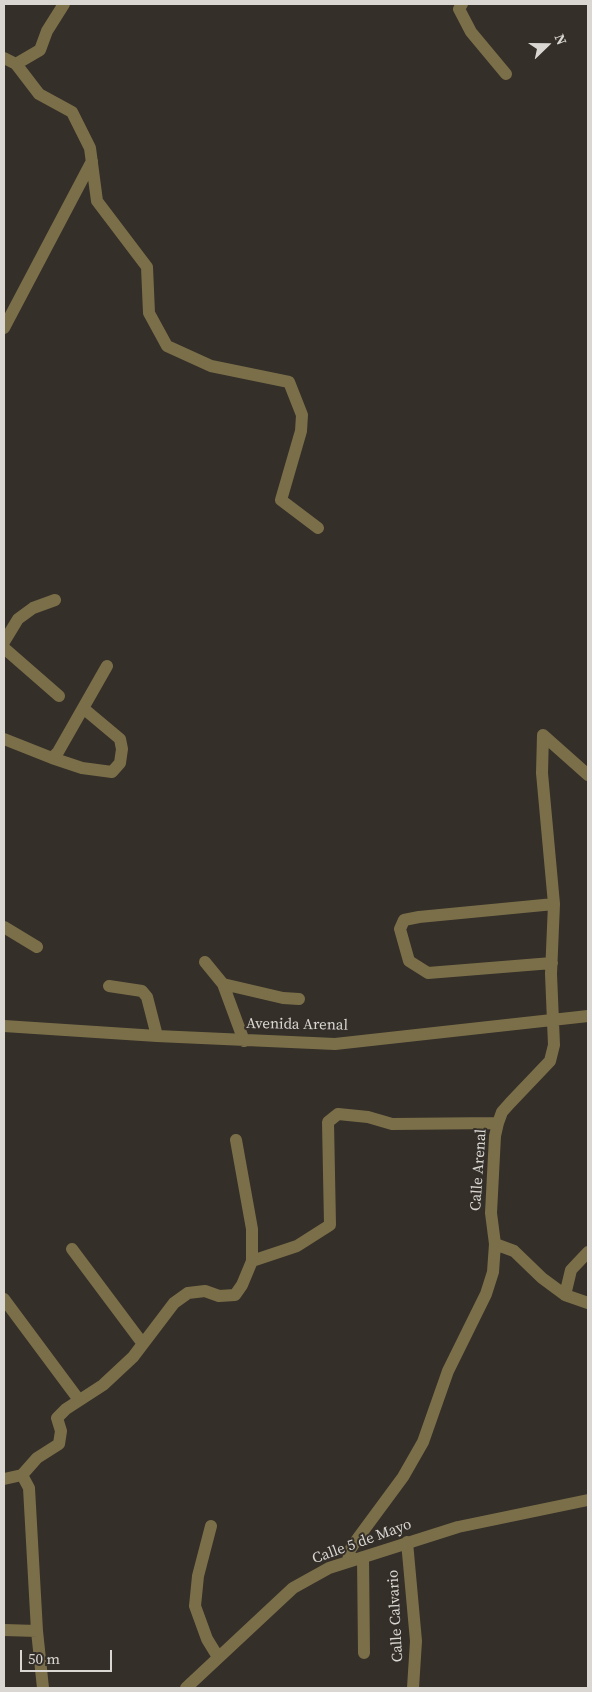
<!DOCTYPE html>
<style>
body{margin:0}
#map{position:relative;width:592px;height:1692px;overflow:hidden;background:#342f29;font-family:"Source Serif 4",serif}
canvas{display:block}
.frame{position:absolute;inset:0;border:5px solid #dad7d3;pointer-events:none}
.north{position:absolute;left:522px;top:20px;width:50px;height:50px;-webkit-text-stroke:4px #342f29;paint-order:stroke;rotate:68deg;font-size:14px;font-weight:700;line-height:20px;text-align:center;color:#dad7d3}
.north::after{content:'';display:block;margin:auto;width:18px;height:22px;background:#dad7d3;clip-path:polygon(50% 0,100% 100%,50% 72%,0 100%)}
.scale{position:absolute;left:20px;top:1650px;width:92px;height:22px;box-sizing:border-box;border:2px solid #dad7d3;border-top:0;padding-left:6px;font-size:15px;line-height:18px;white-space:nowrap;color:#dad7d3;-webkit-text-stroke:4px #342f29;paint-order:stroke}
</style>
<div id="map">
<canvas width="592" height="1692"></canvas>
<div class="frame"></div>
<div class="north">N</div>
<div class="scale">50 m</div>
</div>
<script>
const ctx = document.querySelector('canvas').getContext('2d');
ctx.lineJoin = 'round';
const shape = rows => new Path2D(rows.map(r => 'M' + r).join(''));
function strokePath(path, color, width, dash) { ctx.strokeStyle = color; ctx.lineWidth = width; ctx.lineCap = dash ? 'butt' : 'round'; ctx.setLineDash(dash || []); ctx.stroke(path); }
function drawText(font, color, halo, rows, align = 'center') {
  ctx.font = font + ' "Source Serif 4",serif'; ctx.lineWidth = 4; ctx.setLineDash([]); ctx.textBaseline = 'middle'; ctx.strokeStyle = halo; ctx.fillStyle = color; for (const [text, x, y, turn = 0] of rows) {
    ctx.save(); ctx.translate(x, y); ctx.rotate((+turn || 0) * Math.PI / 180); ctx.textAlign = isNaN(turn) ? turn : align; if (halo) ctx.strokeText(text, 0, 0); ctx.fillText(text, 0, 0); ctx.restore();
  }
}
strokePath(shape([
 [462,4,459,9,471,32,506,74],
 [4,58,16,64,39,94,72,112,90,148,97,201,147,267,149,313,167,346,211,366,289,382,302,415,301,431,281,500,318,528],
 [16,64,40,50,47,31,64,4],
 [4,328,92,161],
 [4,642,18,619,33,608,55,600],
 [4,648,59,696],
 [543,735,588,775],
 [4,739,52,758,58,752,107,666],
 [52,758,82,768,112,772,120,763,122,749,120,739,83,708],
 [4,927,37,947],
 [205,962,223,984,244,1041],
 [552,963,428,973,409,961,400,929,404,920,419,917,554,904],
 [223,984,283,998,299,999],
 [109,986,142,991,147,997,157,1036],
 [4,1026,157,1036,335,1044,588,1016],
 [495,1244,514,1251,542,1278,565,1295,588,1303],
 [72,1249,143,1344],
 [252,1261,297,1246,330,1225,328,1122,338,1114,368,1117,392,1124,498,1123],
 [565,1295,571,1270,588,1252],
 [4,1299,79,1400],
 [22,1475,37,1458,59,1444,61,1431,57,1418,66,1409,103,1385,133,1357,174,1303,188,1293,205,1291,219,1296,235,1295,242,1285,252,1261,252,1229,236,1140],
 [22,1475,29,1488,37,1631,43,1688],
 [4,1479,22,1475],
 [211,1526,198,1576,195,1606,207,1639,218,1657],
 [407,1542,416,1641,413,1688],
 [363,1557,364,1653],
 [348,1561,350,1550,358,1538,403,1477,423,1442,448,1371,486,1294,493,1272,495,1244,491,1213,495,1136,498,1123,502,1112,510,1103,550,1061,554,1045,551,974,554,904,542,773,543,735],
 [4,1630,37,1631],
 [186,1688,293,1588,329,1568,458,1527,588,1500]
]), '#7b6f49', 12);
drawText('15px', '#dad7d3', '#342f29', [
 ["Avenida Arenal",297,1025,1],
 ["Calle Arenal",479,1170,-86],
 ["Calle 5 de Mayo",362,1542,-20],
 ["Calle Calvario",396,1616,-93]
]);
</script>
